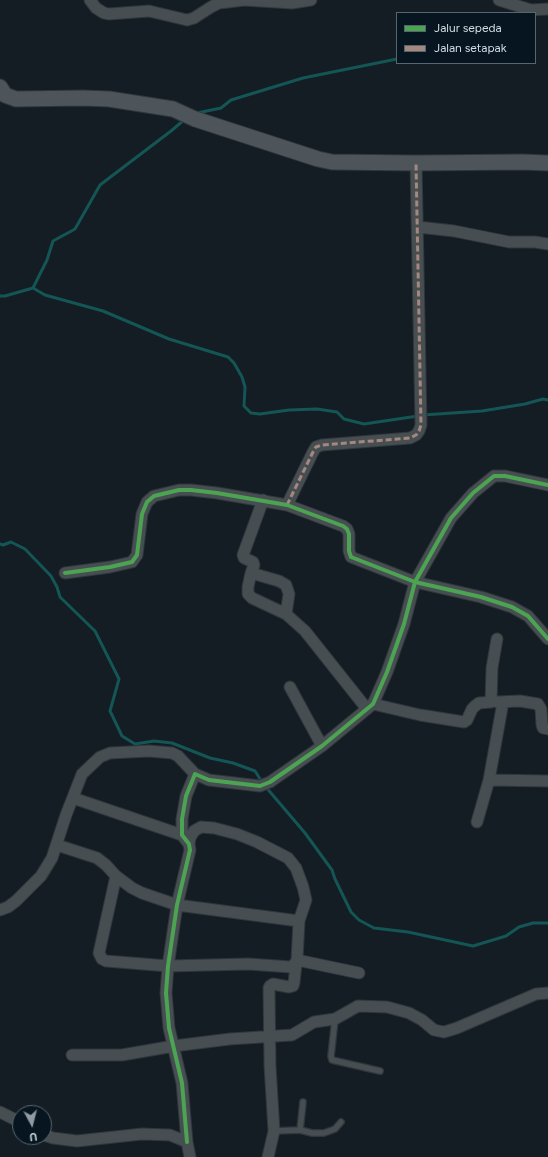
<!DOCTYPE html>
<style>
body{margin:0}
#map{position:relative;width:548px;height:1157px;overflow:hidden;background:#141d23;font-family:Figtree,sans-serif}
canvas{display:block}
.legend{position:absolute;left:396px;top:12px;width:140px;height:52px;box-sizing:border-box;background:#06151f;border:1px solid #58656e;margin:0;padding:5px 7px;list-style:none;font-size:12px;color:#d2dde4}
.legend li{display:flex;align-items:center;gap:8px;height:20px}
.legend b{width:20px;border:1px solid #58656e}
.north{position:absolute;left:12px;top:1105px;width:40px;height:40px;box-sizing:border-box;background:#06151f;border:1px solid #58656e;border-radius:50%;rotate:173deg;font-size:11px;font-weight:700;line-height:16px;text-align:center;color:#d2dde4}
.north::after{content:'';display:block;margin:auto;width:14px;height:18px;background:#909aa0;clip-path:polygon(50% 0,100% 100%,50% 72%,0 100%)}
</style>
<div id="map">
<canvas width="548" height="1157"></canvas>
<ul class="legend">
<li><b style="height:5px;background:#4ca352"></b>Jalur sepeda</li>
<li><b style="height:5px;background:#a5887d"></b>Jalan setapak</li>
</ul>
<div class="north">U</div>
</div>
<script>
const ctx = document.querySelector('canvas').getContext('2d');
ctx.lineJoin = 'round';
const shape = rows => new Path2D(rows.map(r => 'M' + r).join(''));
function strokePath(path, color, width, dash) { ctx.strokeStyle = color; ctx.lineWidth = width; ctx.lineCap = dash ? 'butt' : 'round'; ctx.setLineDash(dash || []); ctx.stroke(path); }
strokePath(shape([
 [197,113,221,108,231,100,303,78,397,59],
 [33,288,45,295,103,311,169,339,228,357,234,363,242,377,245,387,244,406,251,413,260,414,289,410,317,409,337,412,344,419,364,424,418,416],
 [0,296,5,296,33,288,47,260,53,241,75,229,100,185,171,131,184,120],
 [423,415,482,411,525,404,543,399,548,400],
 [0,544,3,545,11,542,25,549,51,576,57,587,60,597,95,631,119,679,110,711,112,715,122,736,135,744,154,741,172,743,210,758,233,763,255,771,262,782],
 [265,786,305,833,332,870,335,879,351,912,359,920,374,928,408,932,473,946,506,936,519,927,533,923,548,923]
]), '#145555', 3);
const lane = shape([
 [335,1019,331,1056,332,1060,380,1071],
 [300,1130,303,1102],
 [274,1131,300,1130,312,1133,324,1133,335,1129,341,1122]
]);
const street = shape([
 [90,0,96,8,104,13,109,14,149,11,187,20,194,18,211,7,219,3,228,2,244,0,292,3,311,0],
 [499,0,531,10,548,9],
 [418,227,454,231,509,242,535,242,548,244],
 [263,500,243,555,244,558,253,562,254,565,251,573,279,581,286,585,289,594,286,614,305,631,367,709],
 [287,505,313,452,316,447,322,445,410,438,416,435,419,431,421,425,416,163],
 [65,573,110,567,132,562,137,555,142,514,147,502,154,496,179,490,191,490,217,493,287,505,343,526,347,529,349,534,349,551,351,557,415,582,481,597,512,607,528,616,548,639],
 [251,573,248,587,248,594,252,598,286,614],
 [290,687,322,746],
 [497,702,520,701,538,704,541,709,542,725,543,728,548,729],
 [373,704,420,715,464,722,467,720,472,709,475,706,479,703,491,702,492,668,497,639],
 [489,780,548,781],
 [73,798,182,835],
 [477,822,489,780,503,702],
 [57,845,97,858,106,865,116,876,132,888,142,893,177,905,299,921],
 [116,876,99,953,102,959,106,961,168,966,248,964,291,967,294,965,297,960,299,921,306,900,303,887,296,868,288,858,257,842,237,834,214,828,201,827,194,831,190,838,189,844],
 [0,910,8,907,16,901,41,876,52,858,66,815,82,774,100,757,110,753,149,751,172,753,178,756,195,774],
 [297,960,359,973],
 [72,1055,122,1055,174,1046,230,1039,292,1035,314,1022,335,1019,358,1006,387,1007,409,1013,422,1020,434,1030,444,1032,457,1028,536,994,548,993],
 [0,1112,20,1122],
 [44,1135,53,1138,77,1141,142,1134,170,1135,187,1142,190,1157],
 [187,1142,182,1083,169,1028,166,993,168,966,177,905,190,850,189,844,182,835,182,819,186,796,195,774,209,780,260,786,270,782,322,746,373,704,387,672,404,624,415,582,451,518,473,493,494,476,505,476,548,485],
 [268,1157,274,1131,270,1066,269,988,270,986,273,984,289,987,293,986,294,983,296,964]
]);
const secondary = shape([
 [0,87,5,95,16,99,83,98,109,99,173,109,195,119,318,159,332,162,416,163,523,162,548,163]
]);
strokePath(lane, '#30363b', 8);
strokePath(street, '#30363b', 13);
strokePath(secondary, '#30363b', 17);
strokePath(lane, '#464e52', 5.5);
strokePath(street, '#464e52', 11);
strokePath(secondary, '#4d545a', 15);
strokePath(shape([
 [287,505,313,452,316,447,322,445,410,438,416,435,419,431,421,425,416,163]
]), '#a5887d', 3, [6, 3]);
strokePath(shape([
 [65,573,110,567,132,562,137,555,142,514,147,502,154,496,179,490,191,490,217,493,287,505,343,526,347,529,349,534,349,551,351,557,415,582,481,597,512,607,528,616,548,639],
 [187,1142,182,1083,169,1028,166,993,168,966,177,905,190,850,189,844,182,835,182,819,186,796,195,774,209,780,260,786,270,782,322,746,373,704,387,672,404,624,415,582,451,518,473,493,494,476,505,476,548,485]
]), '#4ca352', 4);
</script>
